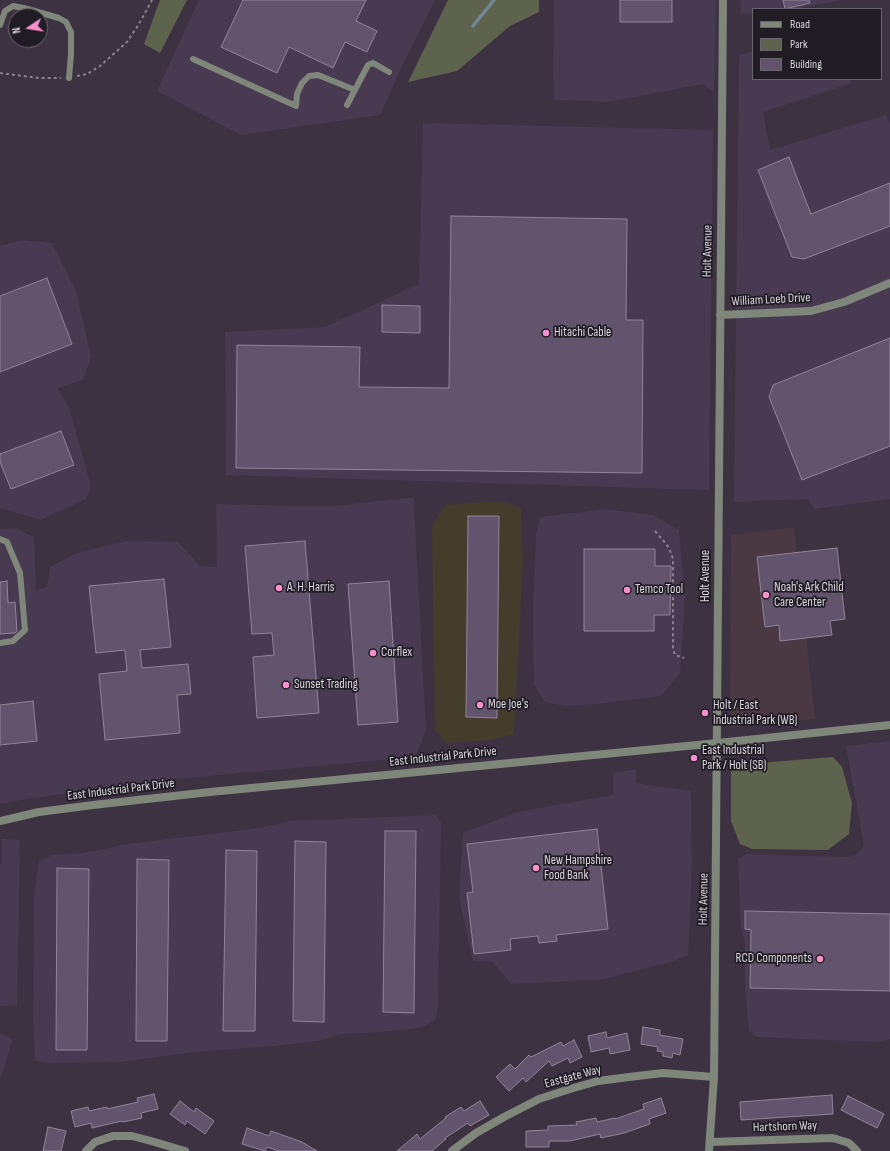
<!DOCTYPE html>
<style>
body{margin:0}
#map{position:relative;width:890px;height:1151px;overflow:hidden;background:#3c3242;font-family:"Sofia Sans Condensed",sans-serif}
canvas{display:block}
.legend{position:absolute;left:752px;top:8px;width:130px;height:72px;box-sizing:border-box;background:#201c23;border:1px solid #6a656d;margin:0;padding:5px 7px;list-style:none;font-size:12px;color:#d9d3dd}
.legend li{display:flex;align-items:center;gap:8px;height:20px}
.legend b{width:20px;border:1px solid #6a656d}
.north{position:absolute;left:8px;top:8px;width:40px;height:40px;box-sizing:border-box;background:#201c23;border:1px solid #6a656d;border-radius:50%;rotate:258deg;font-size:11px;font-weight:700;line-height:16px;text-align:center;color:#d9d3dd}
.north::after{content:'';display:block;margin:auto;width:14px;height:18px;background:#f890cc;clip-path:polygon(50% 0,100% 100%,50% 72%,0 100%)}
</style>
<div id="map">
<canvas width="890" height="1151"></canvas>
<ul class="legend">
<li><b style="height:5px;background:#7f877b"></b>Road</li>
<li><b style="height:11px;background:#5e634e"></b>Park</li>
<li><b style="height:11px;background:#63546e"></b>Building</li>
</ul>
<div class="north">N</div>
</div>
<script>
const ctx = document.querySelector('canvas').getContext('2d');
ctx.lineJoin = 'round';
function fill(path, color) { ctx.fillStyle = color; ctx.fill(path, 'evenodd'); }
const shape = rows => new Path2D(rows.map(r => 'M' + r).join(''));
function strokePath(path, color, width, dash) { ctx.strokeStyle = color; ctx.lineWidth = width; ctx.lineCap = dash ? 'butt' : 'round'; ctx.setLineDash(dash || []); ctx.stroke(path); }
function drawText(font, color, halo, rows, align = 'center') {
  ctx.font = font + ' "Sofia Sans Condensed",sans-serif'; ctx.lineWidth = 3.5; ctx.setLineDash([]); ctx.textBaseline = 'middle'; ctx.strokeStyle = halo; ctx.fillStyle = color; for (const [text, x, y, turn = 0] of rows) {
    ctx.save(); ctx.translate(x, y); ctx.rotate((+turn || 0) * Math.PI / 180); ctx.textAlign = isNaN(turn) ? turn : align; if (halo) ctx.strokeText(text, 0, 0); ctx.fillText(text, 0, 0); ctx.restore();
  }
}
fill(shape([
 [500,501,521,508,523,562,514,734,491,740,446,743,435,730,432,526,445,505]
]), '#453d2c');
fill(shape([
 [199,0,435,0,404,62,380,115,241,135,157,91],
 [554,0,716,0,714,92,703,84,608,102,555,100,553,78],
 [740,0,841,0,796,9,753,9,753,13,741,14],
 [753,51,753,79,851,79,852,83,763,112,770,150,886,115,890,124,890,499,814,509,808,499,734,502,739,55],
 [423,123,713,130,709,490,226,475,225,332,325,327,419,284],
 [22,240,52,243,76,291,91,357,83,380,58,388,69,408,91,486,86,499,41,520,0,508,0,246],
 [414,497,417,565,426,730,415,757,165,780,26,799,0,804,0,529,15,528,34,537,36,590,47,587,50,567,77,553,126,541,178,542,200,566,217,567,217,542,216,504,296,506,334,506],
 [606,509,653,515,679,530,685,598,680,673,661,696,597,704,566,706,545,702,534,685,533,613,536,534,540,517],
 [890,741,890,1039,876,1042,756,1037,749,1030,745,989,745,941,741,930,738,859,746,854,848,857,857,854,864,846,846,746],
 [636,769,636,783,691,791,692,863,688,955,674,961,600,980,511,984,493,962,473,961,459,898,463,833,517,812,613,795,613,773],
 [436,815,441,823,438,1008,435,1020,420,1028,380,1032,340,1034,327,1039,318,1041,274,1046,194,1052,121,1062,48,1063,35,1061,33,1022,34,894,39,861,53,855,84,853,127,844,260,828,290,821],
 [2,839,20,840,17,1005,0,1006,0,865,2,864],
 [0,1033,12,1039,4,1069,0,1077]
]), '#483a51');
fill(shape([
 [794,527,815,719,730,728,731,535]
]), '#4a3842');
fill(shape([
 [160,0,187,0,160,53,144,44],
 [448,0,539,0,539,12,510,26,457,71,408,82],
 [833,757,842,767,852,803,849,834,828,850,752,849,740,844,731,821,731,769,758,763]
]), '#5e634e');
strokePath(shape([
 [473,26,494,0]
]), '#728795', 3.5);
const building = shape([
 [243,0,366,0,356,21,377,31,367,52,345,42,333,68,289,47,277,73,221,47,243,0],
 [620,0,672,0,672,22,620,22,620,0],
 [783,0,809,0,810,3,785,9,783,0],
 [789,157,811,214,890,183,890,226,804,259,792,257,758,170,789,157],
 [451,216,627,219,626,320,643,320,642,473,236,468,237,345,360,347,359,387,449,388,451,216],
 [47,278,72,344,0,372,0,296,47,278],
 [382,305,420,306,420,333,382,332,382,305],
 [890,338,890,446,802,480,769,397,773,385,890,338],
 [61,431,74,465,11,489,0,462,0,454,61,431],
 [468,516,499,516,497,718,466,717,468,516],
 [305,541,319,713,257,718,253,657,274,655,272,633,252,634,245,546,305,541],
 [837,548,845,619,830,621,832,635,780,641,779,625,765,627,757,557,837,548],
 [584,549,655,549,655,566,671,566,670,615,654,615,654,631,584,631,584,549],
 [164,579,171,647,140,650,142,668,188,664,191,694,177,695,180,733,105,740,99,674,127,671,125,650,96,653,89,586,164,579],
 [7,581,8,603,15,602,17,631,15,633,0,634,0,582,7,581],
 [389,581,398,722,358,725,348,584,389,581],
 [33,701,37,741,0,745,0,705,33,701],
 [597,829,608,929,556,935,557,941,539,943,538,936,510,939,511,950,474,954,467,893,473,892,467,844,597,829],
 [385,831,416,831,414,1013,383,1012,385,831],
 [295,841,326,842,324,1022,293,1021,295,841],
 [226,850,257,851,255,1031,223,1031,226,850],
 [137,859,169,860,167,1041,136,1041,137,859],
 [57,868,89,869,87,1050,56,1050,57,868],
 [745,911,890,914,890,991,750,988,751,930,745,929,745,911],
 [643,1027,660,1030,660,1035,683,1039,680,1055,673,1053,672,1058,663,1056,663,1052,657,1051,658,1047,641,1044,643,1027],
 [606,1032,607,1038,627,1033,630,1050,610,1054,609,1048,591,1052,588,1036,606,1032],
 [574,1040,582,1057,570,1063,568,1058,552,1066,549,1061,526,1082,523,1078,509,1091,496,1077,510,1064,515,1069,529,1055,531,1057,561,1042,563,1046,574,1040],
 [154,1094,158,1109,141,1113,142,1118,123,1122,122,1121,92,1128,91,1123,75,1127,71,1111,88,1107,89,1111,107,1107,107,1109,138,1102,137,1098,154,1094],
 [832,1095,833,1114,741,1120,740,1102,832,1095],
 [848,1096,884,1114,877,1128,841,1110,848,1096],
 [661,1098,666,1113,649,1119,650,1124,624,1133,601,1138,600,1134,570,1141,549,1141,549,1147,526,1147,526,1131,548,1130,548,1126,577,1125,576,1122,596,1118,597,1122,615,1118,615,1119,644,1109,643,1104,661,1098],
 [180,1101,194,1112,196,1108,214,1121,205,1134,187,1121,185,1125,170,1114,180,1101],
 [480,1101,489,1115,470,1126,468,1123,445,1138,446,1139,432,1151,397,1151,417,1134,420,1139,446,1118,445,1117,461,1107,464,1111,480,1101],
 [48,1127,66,1131,61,1151,43,1151,48,1127],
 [247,1128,269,1136,271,1131,302,1142,317,1151,279,1151,267,1147,265,1151,242,1144,247,1128]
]);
fill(building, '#63546e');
strokePath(building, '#908598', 1);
strokePath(shape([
 [0,73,39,78,61,78],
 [77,76,87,74,100,66,127,42,139,24,152,0],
 [655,531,667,545,671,553,673,559,673,649,675,655,684,658]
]), '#8a828f', 2, [3, 3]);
strokePath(shape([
 [0,25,5,11,13,6,24,8,59,18,66,22,71,32,71,54,69,78],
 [193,59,296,106,297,94,302,83,309,76,318,75,355,90],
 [347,105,368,65,373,63,389,72],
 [0,539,7,542,20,573,25,630,13,641,0,643]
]), '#7f877b', 6);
strokePath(shape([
 [720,315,811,311,844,302,890,283],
 [710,1142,833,1138,849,1143,857,1151],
 [86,1151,95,1142,113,1136,132,1136,151,1141,185,1151],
 [452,1151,476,1133,504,1117,539,1099,570,1089,598,1081,629,1077,663,1073,714,1077],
 [709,1151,714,1077,723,0]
]), '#7f877b', 8);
strokePath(shape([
 [0,821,39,812,93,805,210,792,718,743,890,725]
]), '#7f877b', 8);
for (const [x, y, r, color] of [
 [546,333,4,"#f890cc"],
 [279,588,4,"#f890cc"],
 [627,590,4,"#f890cc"],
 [766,595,4,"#f890cc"],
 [373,653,4,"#f890cc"],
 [286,685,4,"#f890cc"],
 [480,705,4,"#f890cc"],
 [705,713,4,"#f890cc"],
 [694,758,4,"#f890cc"],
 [536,868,4,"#f890cc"],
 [820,959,4,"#f890cc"]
]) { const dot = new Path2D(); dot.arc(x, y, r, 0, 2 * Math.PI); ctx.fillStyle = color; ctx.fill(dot); strokePath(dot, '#201c23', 1.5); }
drawText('13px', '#d9d3dd', '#201c23', [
 ["Holt Avenue",708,251,-89],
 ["William Loeb Drive",771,300,-3],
 ["Holt Avenue",706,576,-90],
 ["East Industrial Park Drive",443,757,-6],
 ["East Industrial Park Drive",121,790,-7],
 ["Holt Avenue",704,899,-89],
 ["Eastgate Way",573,1077,-15],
 ["Hartshorn Way",785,1127,-2]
]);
drawText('13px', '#d9d3dd', '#201c23', [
 ["Hitachi Cable",554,333],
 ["A. H. Harris",287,588],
 ["Noah's Ark Child",774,588],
 ["Care Center",774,603],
 ["Temco Tool",635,590],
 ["Corflex",381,653],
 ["Sunset Trading",294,685],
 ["Moe Joe's",488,705],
 ["Holt / East",713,706],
 ["Industrial Park (WB)",713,721],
 ["East Industrial",702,751],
 ["Park / Holt (SB)",702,766],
 ["New Hampshire",544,861],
 ["Food Bank",544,876],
 ["RCD Components",812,959,"right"]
], 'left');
</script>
